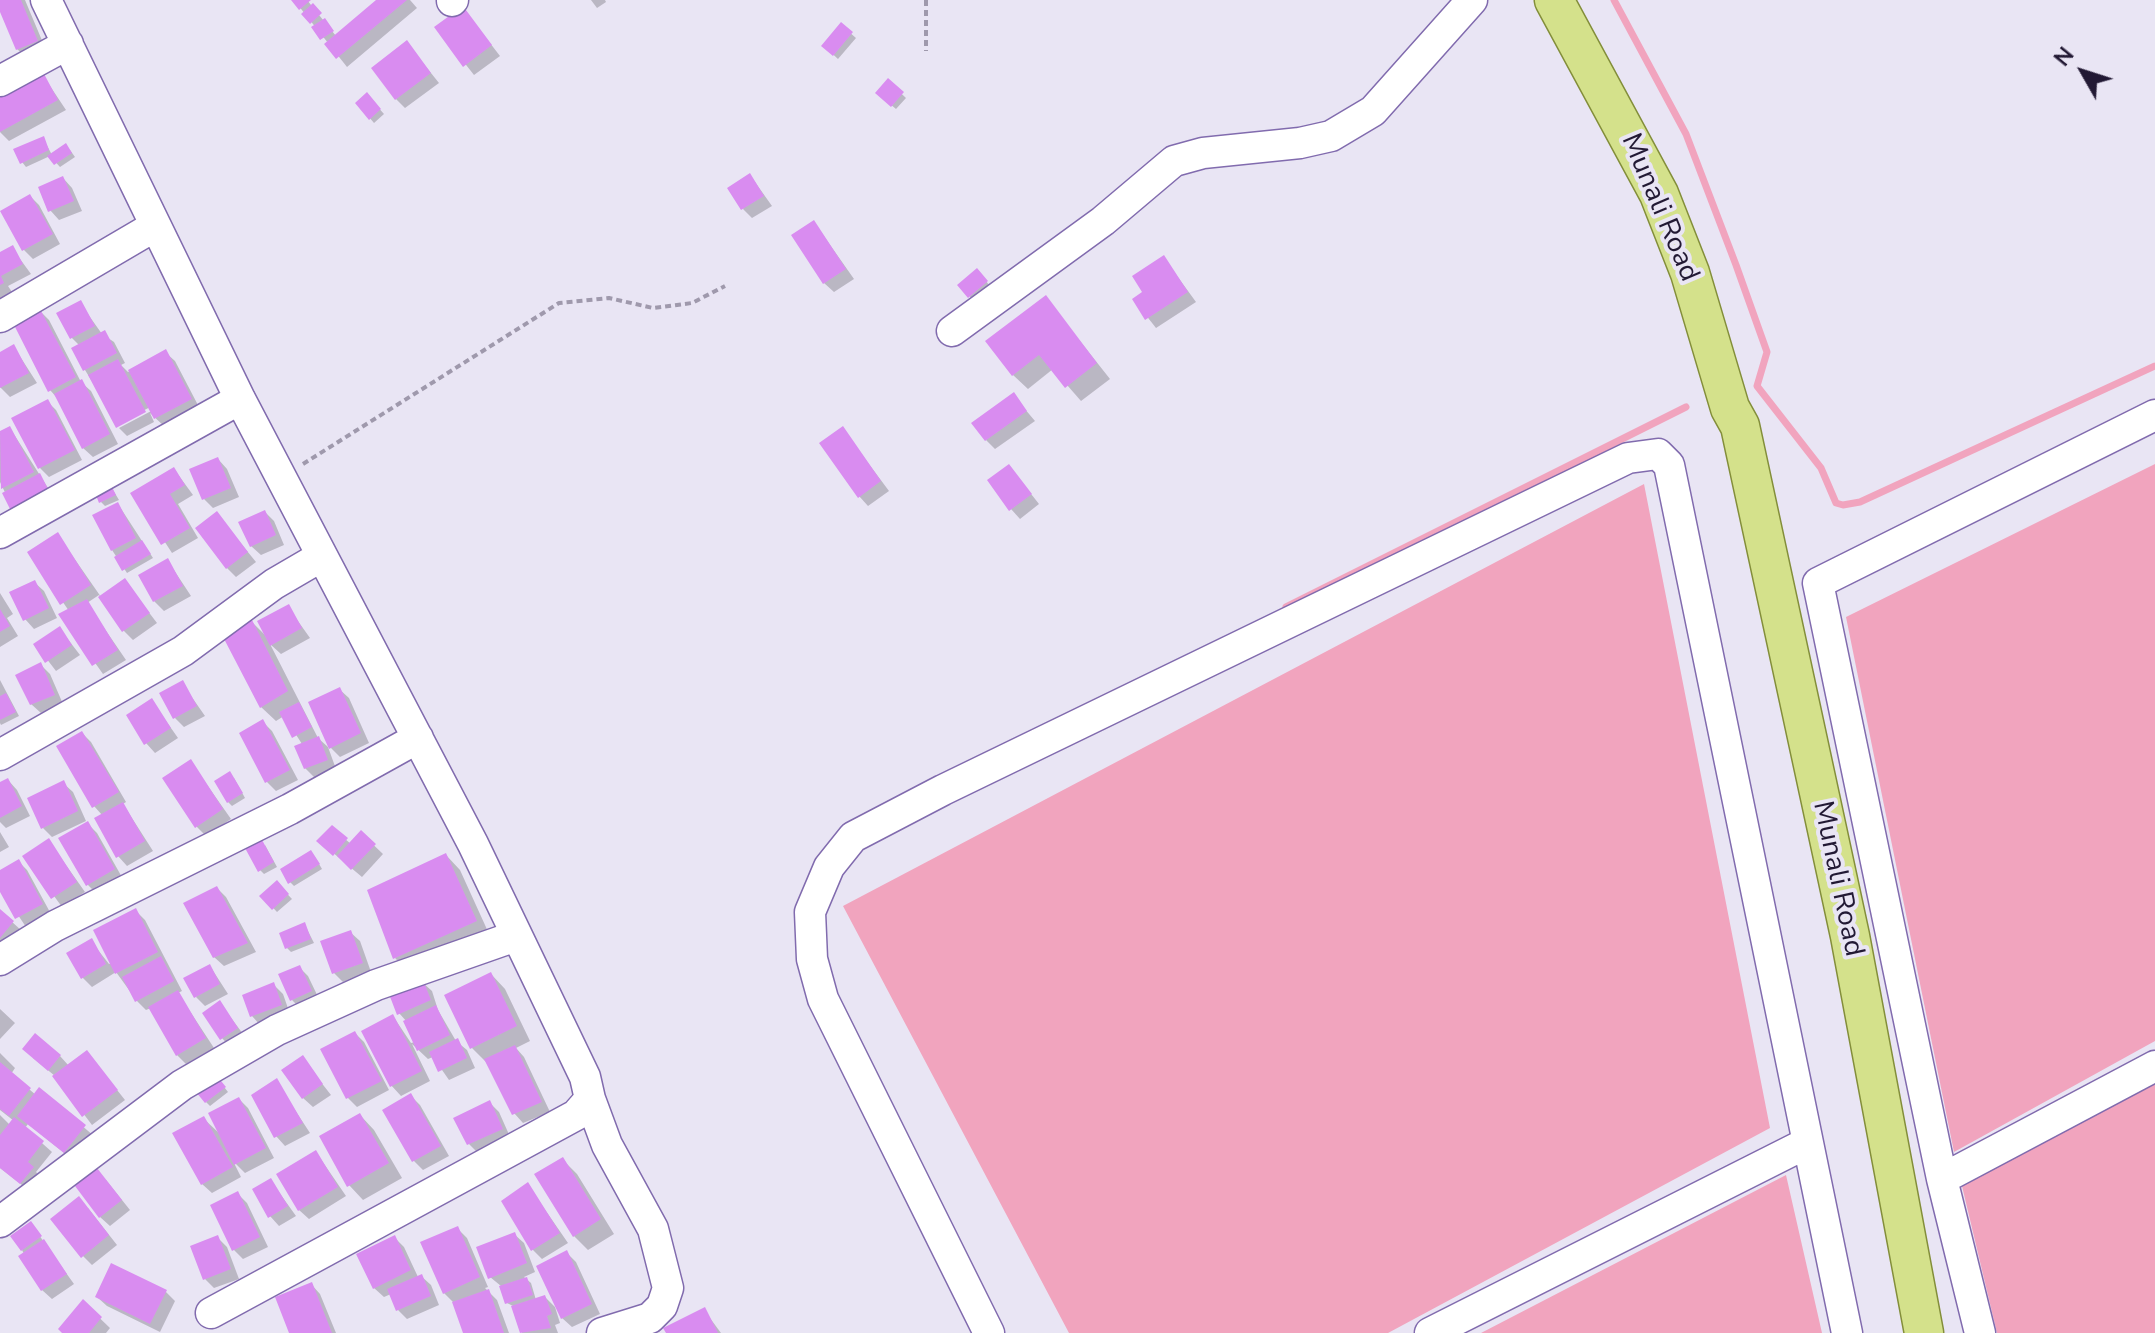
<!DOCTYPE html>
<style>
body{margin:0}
#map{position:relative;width:2155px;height:1333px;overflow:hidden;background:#e9e5f4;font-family:"Nunito Sans",sans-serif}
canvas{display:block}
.north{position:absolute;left:2043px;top:32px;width:80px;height:80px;-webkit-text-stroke:6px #e9e5f4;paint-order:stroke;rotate:309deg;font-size:22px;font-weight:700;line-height:32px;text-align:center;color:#221934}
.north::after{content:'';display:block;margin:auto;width:28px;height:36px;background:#221934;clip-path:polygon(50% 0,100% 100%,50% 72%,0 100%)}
</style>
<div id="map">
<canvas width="2155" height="1333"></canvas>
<div class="north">N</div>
</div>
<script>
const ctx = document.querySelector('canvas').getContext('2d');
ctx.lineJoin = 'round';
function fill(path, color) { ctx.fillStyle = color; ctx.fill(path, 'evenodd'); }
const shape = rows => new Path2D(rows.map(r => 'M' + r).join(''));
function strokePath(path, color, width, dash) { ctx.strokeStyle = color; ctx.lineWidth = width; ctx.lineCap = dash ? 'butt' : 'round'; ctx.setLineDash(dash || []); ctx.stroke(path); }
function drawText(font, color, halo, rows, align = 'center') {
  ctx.font = font + ' "Nunito Sans",sans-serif'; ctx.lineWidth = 8; ctx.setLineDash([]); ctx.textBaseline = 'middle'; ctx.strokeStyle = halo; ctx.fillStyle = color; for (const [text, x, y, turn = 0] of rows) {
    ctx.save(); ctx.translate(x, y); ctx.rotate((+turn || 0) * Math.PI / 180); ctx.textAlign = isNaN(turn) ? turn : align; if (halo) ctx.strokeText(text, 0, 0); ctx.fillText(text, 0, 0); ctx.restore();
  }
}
fill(shape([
 [2155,464,2155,1041,1954,1152,1846,617],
 [1644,484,1770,1128,1388,1333,1069,1333,843,906],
 [2155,1084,2155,1333,1997,1333,1962,1186],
 [1786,1175,1822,1333,1481,1333]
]), '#f1a4be');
fill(shape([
 [0,0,25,0,46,50,27,58,17,49],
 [294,0,307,0,336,36,379,0,410,0,417,8,347,67],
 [591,0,605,0,606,2,597,8],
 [463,8,500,56,474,75,437,28],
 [841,25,856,38,838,59,824,46],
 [407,43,439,83,405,108,396,99],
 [42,74,66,110,9,141,0,132,0,97],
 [888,81,906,98,896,109,877,93],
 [367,95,384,114,374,123,357,103],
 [43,138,52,155,70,150,75,157,60,167,50,156,26,167,22,162],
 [750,175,772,206,752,218,743,209],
 [63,178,72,188,82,211,59,220,50,210],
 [30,196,39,205,60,244,33,259,24,250],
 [814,222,854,279,834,292,824,283],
 [12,248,31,274,8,286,12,292,0,299,0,254],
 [1164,258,1196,302,1156,328,1134,300,1145,293],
 [977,271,991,287,974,301,960,286],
 [1046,298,1110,379,1081,401,1053,369,1028,389,1013,375],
 [80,303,102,334,114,342,125,363,121,365,128,372,165,352,175,361,200,409,165,427,150,413,154,422,127,436,119,428,155,409,154,405,118,424,85,370,80,346,71,337],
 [40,311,49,320,81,382,91,391,118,444,93,457,83,448,58,399,50,390],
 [14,347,37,383,10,397,0,387,0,354],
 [1013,395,1035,421,995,449,986,440],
 [47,401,56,410,82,460,49,477,40,468],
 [10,428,55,499,21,517,12,507,0,482,0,433],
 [842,428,889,491,868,506,859,496],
 [218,459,227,469,239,497,213,508,204,499],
 [1009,466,1039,504,1020,519,1011,509],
 [174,469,193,495,178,504,198,538,172,553,133,493],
 [110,485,119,500,105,506,101,502],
 [118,504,153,558,127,573,112,550],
 [265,512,274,521,284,545,261,555,251,546],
 [217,514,256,562,236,577,227,568],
 [58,535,101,597,125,581,157,623,133,640,124,631,99,595,87,603,126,660,103,674,61,615,69,611,29,553],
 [168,561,191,596,164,611,154,601],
 [34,582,44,591,57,618,34,629,25,619],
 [0,593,13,614,7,618,18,636,0,647],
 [288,607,310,638,281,654,270,644,318,738,328,747,336,769,315,778,305,768,302,744,284,716,276,721,261,707,252,622,266,636],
 [60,629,80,655,56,671,36,645],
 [41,665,50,674,63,704,41,713,31,704],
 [0,680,19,716,1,725,0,723],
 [182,683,205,716,184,727,175,718],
 [339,689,349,698,369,743,340,757,331,748],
 [152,701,178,738,155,753,146,743],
 [263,722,272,731,298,780,276,791,267,782],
 [82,733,91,742,126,802,123,804,153,851,127,866,118,856,102,815,94,806],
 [191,762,231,819,206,836,197,827],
 [234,778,245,798,232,806,228,802],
 [8,780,17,790,30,816,6,828,0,822,0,784],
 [63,783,73,792,86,821,52,837,43,828],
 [86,822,97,833,123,879,97,894,88,885],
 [332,828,351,844,361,833,383,854,362,877,319,841],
 [0,832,9,847,0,852],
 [49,841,85,892,62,907,25,856],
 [265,845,277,867,264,874,260,870],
 [446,855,460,870,490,936,409,972,395,958],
 [315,857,322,869,294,886,290,882],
 [18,861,27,870,51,914,26,927,0,888,0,872],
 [277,883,292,899,277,912,262,896],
 [217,888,226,897,256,952,224,966,214,957],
 [0,911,22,931,0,949],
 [136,911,145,920,182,991,178,993,214,1048,186,1064,177,1055,151,1008,146,1010,137,1001,116,972,92,987,82,977,91,941,109,964,112,963],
 [305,925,314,943,291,952,287,948],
 [350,932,360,941,371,972,343,982,334,973],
 [210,966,228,994,205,1006,196,997],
 [299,967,308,976,320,1001,301,1009,292,1000],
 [491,974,505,989,530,1041,516,1048,524,1057,550,1112,523,1123,514,1113,486,1062,472,1048],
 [422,982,432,991,438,1010,456,1041,467,1050,475,1068,449,1080,433,1057,428,1059,412,1044,430,1081,401,1096,390,1084,393,1016,411,1043,415,1042,407,1022,399,1013],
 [273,984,283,994,290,1014,261,1026,252,1016,244,996],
 [220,1003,246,1038,231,1048,222,1038],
 [0,1009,15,1023,0,1039],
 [355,1033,364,1042,389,1090,357,1107,348,1098,323,1050],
 [87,1052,125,1100,92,1125,55,1076,33,1058,60,1056,69,1066],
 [0,1053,15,1068,11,1074,36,1095,40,1090,94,1136,74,1161,28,1124,25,1128,52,1152,36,1172,42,1178,31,1192,0,1168,0,1115,10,1125,14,1121,0,1110],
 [302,1058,331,1095,313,1107,303,1098],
 [276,1081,310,1133,285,1146,276,1136],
 [221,1083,228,1092,210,1106,206,1102],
 [411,1096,420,1105,449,1156,423,1170,414,1161],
 [239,1099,248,1108,274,1158,245,1173,233,1161,241,1177,212,1193,202,1184,203,1118,220,1134],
 [490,1103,499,1112,511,1139,478,1153,469,1144],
 [360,1115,374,1130,402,1178,363,1200,349,1185],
 [316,1152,346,1196,309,1219,299,1210],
 [562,1159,577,1174,614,1234,588,1250,574,1236],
 [106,1180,130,1210,110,1226,100,1217],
 [271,1181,296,1216,279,1226,270,1216],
 [528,1185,568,1243,542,1259,533,1250],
 [238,1194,247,1203,268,1247,243,1259,234,1250],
 [88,1208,117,1245,92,1265,83,1256],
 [34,1228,74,1284,52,1299,42,1290,22,1250],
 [457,1228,467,1238,488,1287,485,1288,497,1300,509,1333,465,1333,454,1303,444,1293],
 [514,1234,524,1243,535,1272,524,1277,531,1283,536,1300,545,1297,555,1307,560,1323,555,1325,558,1333,522,1333,513,1306,507,1303,501,1286,490,1277],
 [218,1238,227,1247,239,1279,214,1288,205,1279],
 [395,1238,404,1247,418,1277,421,1276,431,1285,439,1305,407,1319,398,1310,391,1294,384,1297,374,1288],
 [567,1253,576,1262,600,1314,572,1327,562,1318],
 [311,1284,320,1294,336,1333,291,1333],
 [165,1291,175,1301,160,1332,107,1306,97,1297],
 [83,1302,110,1328,106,1333,65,1333],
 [704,1310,721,1333,668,1333]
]), '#0003');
strokePath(shape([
 [1614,0,1686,134,1736,265,1767,352,1757,386,1821,468,1836,503,1843,505,1860,502,2155,366],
 [1286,607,1686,407]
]), '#f1a4be', 7);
fill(shape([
 [0,0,21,0,38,41,16,50,0,12],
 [291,0,311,0,299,10],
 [376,0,407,0,336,59,324,44],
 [313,3,322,13,310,24,301,14],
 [463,6,492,45,463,67,434,27],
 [325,18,334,31,320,40,311,27],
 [841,22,853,32,833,56,821,46],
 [407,40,431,73,395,100,371,68],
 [43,72,58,100,0,132,0,95],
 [888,78,904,92,891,107,875,93],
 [367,92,381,109,369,120,355,103],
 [44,136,49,150,20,164,13,149],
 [66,143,72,153,54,165,47,156],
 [750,173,764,196,741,210,727,188],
 [63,176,74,201,48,212,38,187],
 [30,194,53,234,22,251,0,211],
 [814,220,846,269,823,284,791,235],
 [13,245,23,264,1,276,4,283,0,285,0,252],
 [1164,255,1188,292,1145,320,1132,299,1142,292,1132,276],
 [977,268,988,281,968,298,957,285],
 [1046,295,1097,363,1065,388,1039,355,1012,376,985,341],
 [81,300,95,326,70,339,56,313],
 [40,309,76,377,48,392,13,323],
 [105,330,117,353,83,371,71,348],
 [14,344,29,373,0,388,0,352],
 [166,349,192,399,154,419,128,370],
 [118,359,146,412,116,428,88,375],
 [82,379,110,434,82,449,54,394],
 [1014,392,1027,411,985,441,971,423],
 [48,399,75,450,38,469,11,418],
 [10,426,34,472,1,489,0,431],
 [843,426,881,481,858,498,819,443],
 [218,457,231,488,202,500,189,469],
 [1009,464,1032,494,1009,511,987,480],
 [174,467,185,485,170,494,190,528,161,545,130,493],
 [40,473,48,489,10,509,2,493],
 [110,483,116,495,99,503,94,490],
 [118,502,136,538,111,551,92,515],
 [265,510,276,535,250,547,238,522],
 [217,511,248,552,226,569,195,528],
 [58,532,91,585,60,605,27,552],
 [142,540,151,554,122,571,114,557],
 [168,558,183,586,153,602,138,575],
 [125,578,150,613,122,632,98,597],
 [35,580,49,608,23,621,9,592],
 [87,599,118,650,92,666,58,614],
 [289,604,302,628,270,646,257,621],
 [0,609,10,626,0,632],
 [252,620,288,691,260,708,222,635],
 [60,626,72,645,45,663,33,644],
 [41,662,55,695,30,705,15,675],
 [183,680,197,706,173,719,159,693],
 [340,687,361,733,329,749,308,702],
 [6,693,16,712,0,720,0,696],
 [152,698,171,728,144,745,126,715],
 [299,702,312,727,292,738,279,712],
 [263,719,290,770,265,783,239,733],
 [82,731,119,792,92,808,56,746],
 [319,736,328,760,304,769,294,746],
 [191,759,223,809,195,828,162,778],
 [230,771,243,793,227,803,214,781],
 [8,778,22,806,0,818,0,782],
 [64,780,78,811,41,829,27,798],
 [123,802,145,841,116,858,94,818],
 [88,821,115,869,86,886,58,838],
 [332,825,348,838,333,856,316,841],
 [361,830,376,844,351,870,337,856],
 [49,838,77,882,51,899,22,856],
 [261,838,274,862,258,872,245,848],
 [311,850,320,864,288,884,280,869],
 [446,853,477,921,393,959,367,890],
 [19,859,43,904,15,919,0,892,0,870],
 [277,880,289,894,272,910,259,896],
 [217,886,248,943,213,958,183,903],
 [136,908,158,952,115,974,93,930],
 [0,909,14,921,0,938],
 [305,922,311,939,285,949,279,933],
 [351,930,363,963,332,974,320,941],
 [92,938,106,964,81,979,66,953],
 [161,956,174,981,135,1002,122,977],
 [210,964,220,984,194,998,183,978],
 [300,965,312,991,290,1001,278,974],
 [491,972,517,1026,470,1049,444,995],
 [423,980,431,1000,397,1015,389,994],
 [274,982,282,1005,250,1017,242,995],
 [178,990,206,1038,176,1056,148,1007],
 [220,1000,238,1028,220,1040,202,1013],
 [436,1005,450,1035,417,1051,403,1021],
 [393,1014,422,1071,390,1087,361,1031],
 [355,1031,382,1081,346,1099,320,1049],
 [35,1033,61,1055,48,1071,22,1049],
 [458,1038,467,1058,438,1072,429,1052],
 [515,1045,542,1102,512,1115,484,1059],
 [87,1050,118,1090,82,1117,52,1076],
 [303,1055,323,1084,302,1099,281,1070],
 [0,1062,31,1088,9,1116,0,1109],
 [217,1076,226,1087,205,1103,196,1092],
 [277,1078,303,1123,274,1138,251,1095],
 [39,1087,86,1125,64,1153,17,1116],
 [411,1093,441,1146,412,1162,382,1110],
 [239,1097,266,1148,234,1165,208,1113],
 [490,1100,503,1129,467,1145,453,1118],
 [360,1113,389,1163,347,1187,319,1136],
 [204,1116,233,1167,201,1185,172,1133],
 [14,1117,44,1141,28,1162,34,1167,20,1184,0,1168,0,1135],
 [316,1150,338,1187,298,1211,276,1174],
 [563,1157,601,1219,573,1237,534,1174],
 [97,1168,122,1200,99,1218,75,1186],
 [271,1178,288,1206,268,1218,252,1189],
 [528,1182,560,1233,531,1251,501,1201],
 [238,1191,260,1237,232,1251,210,1205],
 [79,1196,109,1235,81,1258,50,1219],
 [31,1221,42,1236,21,1251,10,1236],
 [458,1226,480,1277,443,1294,420,1242],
 [515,1232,527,1263,488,1279,476,1247],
 [218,1235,231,1269,203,1280,190,1246],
 [395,1235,411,1270,373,1289,356,1254],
 [44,1239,67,1274,41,1291,18,1256],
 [567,1250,592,1304,561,1319,536,1266],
 [111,1263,167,1290,150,1324,95,1297],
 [422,1274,431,1296,396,1311,387,1289],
 [527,1277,533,1295,505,1304,499,1286],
 [312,1282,332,1333,289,1333,275,1297],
 [489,1289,504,1333,463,1333,452,1302],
 [545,1295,552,1314,547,1316,551,1328,520,1333,511,1306],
 [83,1299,102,1317,89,1333,62,1333,58,1329],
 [705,1307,718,1333,666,1333,663,1328]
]), '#d98cf0');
const minor = shape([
 [46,0,240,399,473,844,585,1077,590,1099,576,1115,211,1313],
 [452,1,453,0],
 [0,81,68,44],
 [0,317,155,226],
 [952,331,1103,221,1174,161,1203,153,1300,143,1331,136,1373,111,1472,0],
 [0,533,240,399],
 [0,755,183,651,274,584,322,556],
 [0,960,55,926,290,809,418,738],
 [590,1099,607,1145,653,1229,668,1288,662,1306,650,1318,602,1333],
 [1942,1179,1818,583,2155,415],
 [0,1222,182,1085,277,1030,376,985,516,936],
 [989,1333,823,999,812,959,810,912,829,867,853,837,943,790,1628,458,1658,454,1669,465,1847,1333],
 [1430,1333,1805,1144],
 [1980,1333,1942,1179,2155,1066]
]);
const major = shape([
 [1554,0,1659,194,1690,273,1730,408,1740,426,1850,936,1924,1333]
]);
strokePath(minor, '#816bae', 33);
strokePath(major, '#838e3a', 41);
strokePath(shape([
 [926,0,926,51],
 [303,464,559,303,609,298,653,308,692,303,725,286]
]), '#9f99ac', 4, [6, 4]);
strokePath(minor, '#fff', 30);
strokePath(major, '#d4e18b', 38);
drawText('28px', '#221934', '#e9e5f4', [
 ["Munali Road",1659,208,67],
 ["Munali Road",1837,879,78]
]);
</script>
